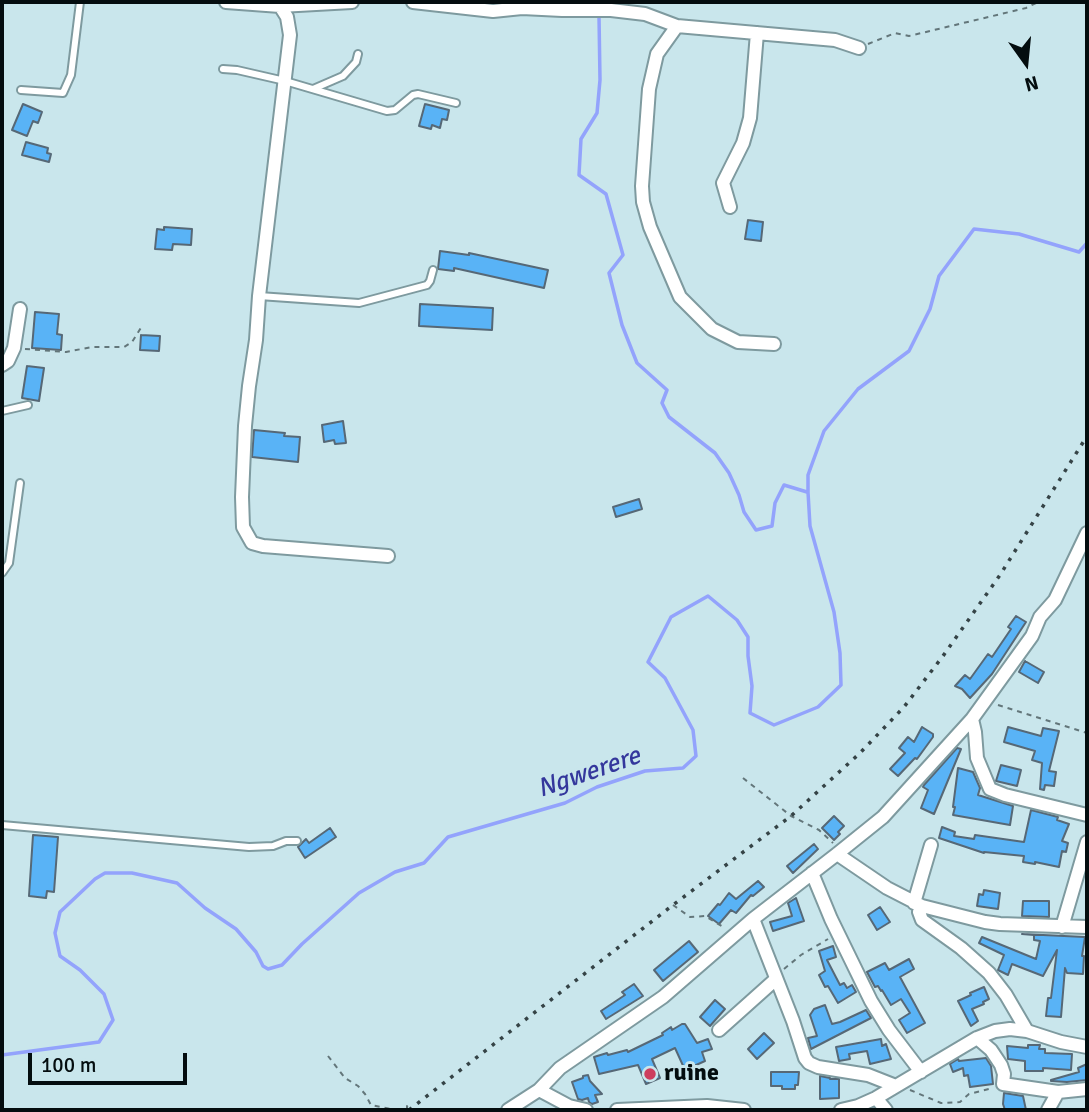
<!DOCTYPE html>
<style>
body{margin:0}
#map{position:relative;width:1089px;height:1112px;overflow:hidden;background:#c9e6ec;font-family:Signika,sans-serif}
canvas{display:block}
.frame{position:absolute;inset:0;border:4px solid #040d0f;pointer-events:none}
.north{position:absolute;left:991px;top:28px;width:70px;height:70px;-webkit-text-stroke:5px #c9e6ec;paint-order:stroke;rotate:165deg;font-size:19px;font-weight:700;line-height:28px;text-align:center;color:#040d0f}
.north::after{content:'';display:block;margin:auto;width:24px;height:32px;background:#040d0f;clip-path:polygon(50% 0,100% 100%,50% 72%,0 100%)}
.scale{position:absolute;left:28px;top:1053px;width:159px;height:32px;box-sizing:border-box;border:4px solid #040d0f;border-top:0;padding-left:9px;font-size:21px;line-height:24px;white-space:nowrap;color:#040d0f;-webkit-text-stroke:5px #c9e6ec;paint-order:stroke}
</style>
<div id="map">
<canvas width="1089" height="1112"></canvas>
<div class="frame"></div>
<div class="north">N</div>
<div class="scale">100 m</div>
</div>
<script>
const ctx = document.querySelector('canvas').getContext('2d');
ctx.lineJoin = 'round';
const shape = rows => new Path2D(rows.map(r => 'M' + r).join(''));
function strokePath(path, color, width, dash) { ctx.strokeStyle = color; ctx.lineWidth = width; ctx.lineCap = dash ? 'butt' : 'round'; ctx.setLineDash(dash || []); ctx.stroke(path); }
function fill(path, color) { ctx.fillStyle = color; ctx.fill(path, 'evenodd'); }
function drawText(font, color, halo, rows, align = 'center') {
  ctx.font = font + ' Signika,sans-serif'; ctx.lineWidth = 6; ctx.setLineDash([]); ctx.textBaseline = 'middle'; ctx.strokeStyle = halo; ctx.fillStyle = color; for (const [text, x, y, turn = 0] of rows) {
    ctx.save(); ctx.translate(x, y); ctx.rotate((+turn || 0) * Math.PI / 180); ctx.textAlign = isNaN(turn) ? turn : align; if (halo) ctx.strokeText(text, 0, 0); ctx.fillText(text, 0, 0); ctx.restore();
  }
}
strokePath(shape([
 [599,16,600,80,597,113,581,139,579,175,606,194,623,255,609,273,622,325,637,363,667,390,662,403,669,417,715,453,729,473,739,495,744,512,756,530,772,526,775,503,784,485,807,492],
 [2,1055,99,1042,113,1020,104,994,80,970,60,956,55,933,60,912,95,879,105,873,132,873,177,883,205,908,236,929,256,952,263,966,268,969,282,965,302,944,359,893,395,872,424,863,448,837,565,803,597,787,645,771,683,768,696,756,693,730,665,678,648,662,671,617,708,596,737,620,748,637,748,656,752,686,750,713,774,725,818,707,841,685,840,653,834,612,810,526,808,492,808,475,824,431,858,389,909,351,930,309,939,276,974,229,1019,234,1079,252,1087,243]
]), '#93a3fc', 3.5);
const building = shape([
 [23,104,42,112,38,123,33,121,27,136,12,130,23,104],
 [425,104,449,110,447,120,442,119,440,128,432,125,431,129,419,126,425,104],
 [26,142,48,148,47,153,51,154,49,162,22,155,26,142],
 [748,220,763,222,761,241,745,239,748,220],
 [164,227,192,229,191,245,173,244,172,250,155,249,157,229,164,230,164,227],
 [440,251,469,255,469,253,548,270,544,288,454,268,454,271,438,269,440,251],
 [420,304,493,308,492,330,419,326,420,304],
 [35,312,59,314,57,334,62,335,61,350,32,348,35,312],
 [141,335,160,336,159,351,140,350,141,335],
 [27,366,44,368,39,401,22,398,27,366],
 [343,421,346,443,335,444,334,440,324,442,322,425,343,421],
 [254,430,285,433,284,436,300,437,298,462,252,457,254,430],
 [639,499,642,509,616,517,613,507,639,499],
 [1016,616,1026,622,992,674,970,698,962,689,955,686,965,675,970,679,988,654,992,657,1011,629,1008,627,1016,616],
 [1025,661,1044,672,1038,683,1019,672,1025,661],
 [922,727,933,734,933,737,917,759,915,758,898,776,890,769,905,753,899,748,908,737,914,742,922,727],
 [1008,727,1041,736,1043,728,1059,731,1049,771,1056,772,1054,786,1045,785,1044,790,1040,789,1042,763,1032,760,1035,751,1004,742,1008,727],
 [957,748,961,749,934,814,921,808,928,790,923,787,924,785,957,748],
 [1001,765,1021,770,1017,786,996,781,1001,765],
 [958,768,973,772,980,788,978,795,1013,806,1010,825,953,815,955,807,953,807,958,768],
 [1031,810,1058,817,1057,820,1069,824,1062,841,1068,843,1066,852,1062,851,1059,867,1035,862,1035,864,1023,862,1024,856,984,852,984,853,939,838,942,827,955,832,954,836,974,839,975,835,1024,842,1031,810],
 [834,816,844,826,838,832,840,834,834,840,822,828,834,816],
 [330,828,336,837,305,858,298,847,306,839,309,843,330,828],
 [33,835,58,837,54,892,47,891,46,898,29,896,33,835],
 [814,844,818,849,793,873,787,866,814,844],
 [758,881,764,887,753,896,751,895,736,913,731,910,719,924,708,916,718,904,720,905,729,893,736,899,758,881],
 [984,890,1000,893,998,909,977,906,979,894,983,895,984,890],
 [796,898,804,921,773,931,770,922,792,916,788,903,796,898],
 [1023,901,1049,901,1049,917,1022,916,1023,901],
 [880,907,890,922,877,930,868,915,880,907],
 [1022,934,1085,937,1082,956,1084,956,1083,974,1067,973,1065,968,1061,1017,1046,1016,1048,998,1051,998,1057,950,1043,976,1012,964,1008,975,998,970,1004,955,979,943,982,937,1036,959,1040,941,1034,940,1034,935,1022,934],
 [689,941,698,952,663,981,654,970,689,941],
 [833,946,836,957,827,960,840,985,844,983,847,988,852,985,856,992,838,1003,828,986,825,987,819,975,825,971,819,951,833,946],
 [909,959,914,969,900,977,925,1023,907,1033,899,1020,910,1013,901,999,891,1005,882,990,881,991,878,986,875,987,867,972,885,963,889,970,909,959],
 [634,984,643,996,606,1019,601,1011,625,995,622,992,634,984],
 [984,987,989,999,983,1002,984,1004,972,1009,978,1021,971,1026,958,1001,971,995,970,993,984,987],
 [715,1000,725,1009,710,1026,700,1017,715,1000],
 [825,1005,832,1024,840,1022,866,1010,871,1018,811,1049,808,1038,817,1036,810,1015,814,1009,825,1005],
 [682,1024,685,1024,697,1043,708,1039,712,1049,702,1052,705,1061,685,1070,675,1048,652,1059,660,1078,646,1084,638,1065,599,1074,594,1057,607,1053,608,1055,627,1050,628,1052,663,1035,662,1033,671,1027,672,1030,682,1024],
 [764,1033,774,1043,757,1059,748,1049,764,1033],
 [881,1039,882,1046,886,1044,891,1059,870,1064,867,1051,849,1054,850,1059,839,1061,836,1047,881,1039],
 [1028,1045,1040,1045,1039,1049,1045,1049,1045,1053,1072,1054,1071,1070,1043,1068,1043,1071,1025,1071,1025,1061,1008,1059,1007,1046,1028,1048,1028,1045],
 [986,1058,991,1066,993,1084,970,1087,968,1075,964,1076,963,1068,953,1072,950,1064,958,1059,959,1061,986,1058],
 [1087,1064,1087,1080,1067,1082,1051,1081,1051,1080,1079,1072,1078,1068,1087,1064],
 [771,1072,799,1072,798,1085,795,1085,795,1089,782,1089,782,1086,771,1086,771,1072],
 [588,1075,590,1081,602,1094,595,1095,598,1102,592,1104,589,1102,588,1098,582,1100,578,1099,572,1082,583,1078,583,1076,588,1075],
 [820,1076,830,1078,830,1079,839,1079,839,1098,820,1099,820,1076],
 [1004,1093,1023,1096,1026,1110,1005,1110,1003,1104,1004,1093]
]);
fill(building, '#59b3f6');
strokePath(building, '#566876', 2);
const lane = shape([
 [223,69,237,70,285,81,387,111,395,110,413,95,418,94,456,103],
 [313,89,343,76,356,62,358,54],
 [21,90,63,93,71,75,80,2],
 [259,296,359,303,427,285,430,281,433,270],
 [2,411,28,405],
 [2,573,9,563,20,483],
 [2,825,249,847,273,846,286,841,297,841]
]);
const street = shape([
 [226,2,280,6,287,17,290,35,259,296,256,340,249,386,245,426,242,497,243,527,252,543,263,546,388,556],
 [413,2,493,11,522,8,562,10,611,10,645,14,677,26,835,40,859,48],
 [280,6,352,2],
 [677,26,657,54,649,89,642,186,643,202,650,227,680,297,712,329,738,342,774,344],
 [730,207,723,183,743,143,750,118,757,33],
 [2,365,8,361,14,348,20,309],
 [972,719,975,732,977,758,990,789,1005,795,1087,815],
 [837,854,887,888,922,906,985,922,1000,924,1087,927],
 [812,873,831,919,871,1001,889,1030,921,1072],
 [914,903,931,845],
 [922,906,919,912,922,920,961,948,989,973,1006,995,1027,1031],
 [753,919,793,1021,805,1058,809,1063,818,1067,868,1075,896,1086],
 [1062,927,1087,842],
 [719,1030,776,979],
 [977,1038,991,1050,1001,1065,1004,1074,1003,1084,1058,1092,1087,1089],
 [539,1090,569,1106,586,1110],
 [876,1098,886,1110],
 [508,1110,539,1090,560,1068,663,997,753,919,837,854,883,817,972,719,1032,636,1040,617,1055,600,1087,533],
 [617,1110,707,1106,744,1110],
 [841,1110,858,1106,876,1098,977,1038,995,1031,1010,1029,1027,1031,1061,1042,1087,1047],
 [1048,1110,1058,1092]
]);
strokePath(lane, '#7e9a9f', 10);
strokePath(street, '#7e9a9f', 16);
strokePath(shape([
 [868,44,895,33,909,36,1026,8,1038,2],
 [25,349,66,352,92,347,124,347,132,342,142,326],
 [998,705,1087,733],
 [743,778,791,816,819,830,833,843],
 [673,905,690,917,705,916,725,928],
 [784,969,801,955,828,939],
 [328,1056,345,1078,358,1086,365,1094,371,1105,396,1110],
 [910,1090,941,1103,960,1102,969,1094,993,1088],
 [407,1110,407,1106,410,1110]
]), '#63767a', 2, [5, 5]);
strokePath(lane, '#fff', 6);
strokePath(street, '#fff', 12);
strokePath(shape([
 [409,1110,673,905,791,816,860,753,904,707,943,656,1000,575,1087,436]
]), '#354346', 3.5, [3.5, 7]);
for (const [x, y, r, color] of [
 [650,1074,7,"#cd3d5e"]
]) { const dot = new Path2D(); dot.arc(x, y, r, 0, 2 * Math.PI); ctx.fillStyle = color; ctx.fill(dot); strokePath(dot, '#c9e6ec', 2.5); }
drawText('bold 24px', '#040d0f', '#c9e6ec', [
 ["ruine",664,1074]
], 'left');
drawText('italic 26px', '#34379c', '#c9e6ec', [
 ["Ngwerere",589,773,-19]
]);
</script>
